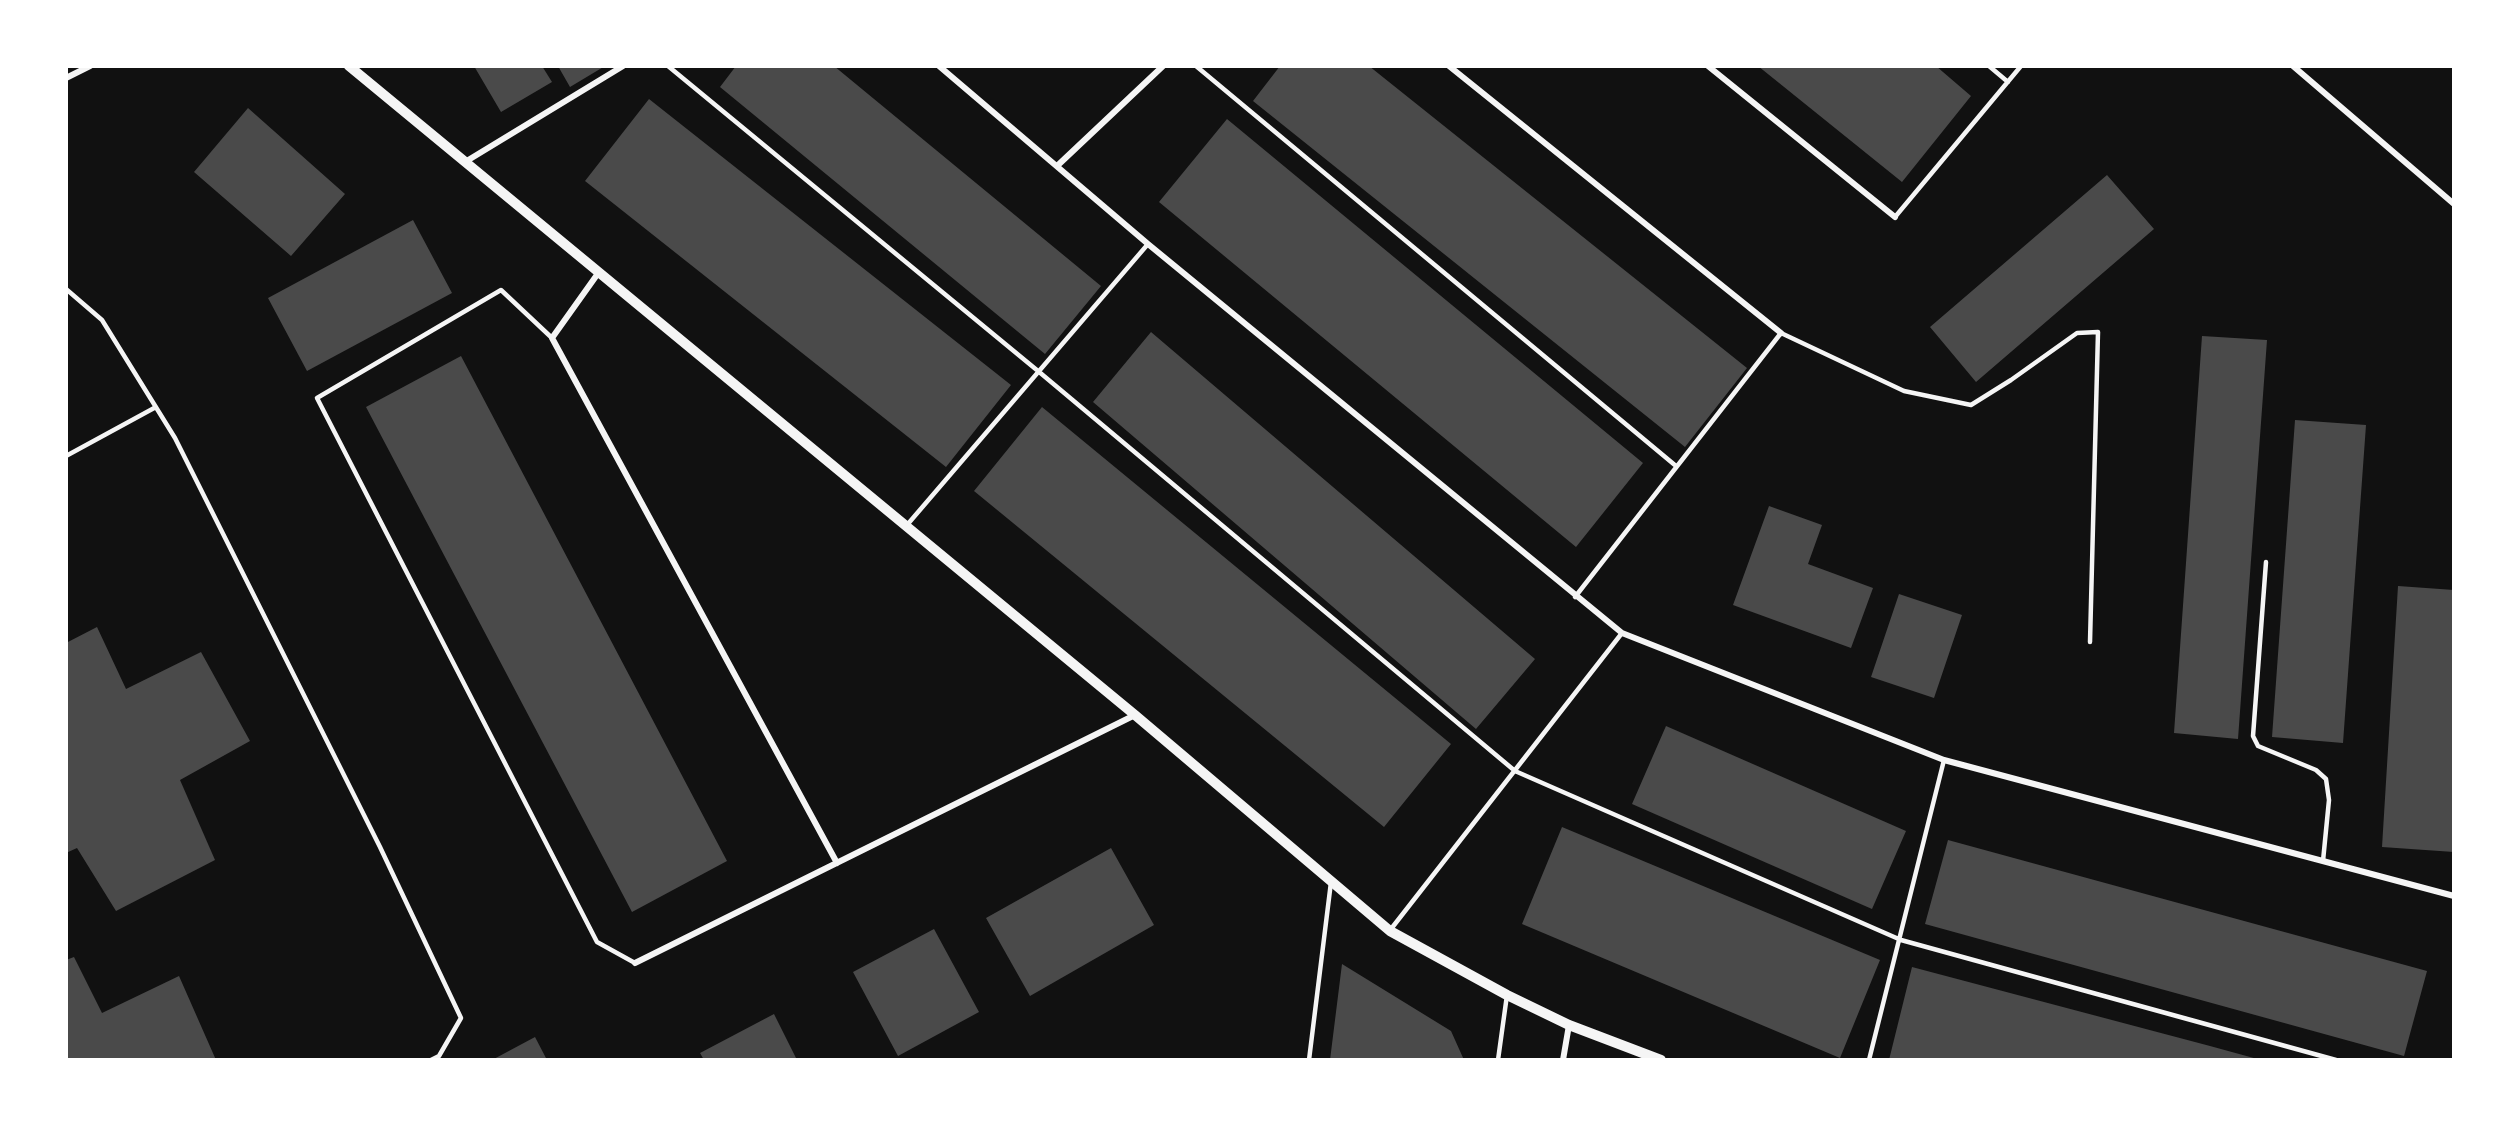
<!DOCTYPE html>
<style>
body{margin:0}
#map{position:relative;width:2520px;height:1126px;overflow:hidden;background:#111;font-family:Lora,serif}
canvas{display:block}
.frame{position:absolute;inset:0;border:68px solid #fff;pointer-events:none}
</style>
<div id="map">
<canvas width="2520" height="1126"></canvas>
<div class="frame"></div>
</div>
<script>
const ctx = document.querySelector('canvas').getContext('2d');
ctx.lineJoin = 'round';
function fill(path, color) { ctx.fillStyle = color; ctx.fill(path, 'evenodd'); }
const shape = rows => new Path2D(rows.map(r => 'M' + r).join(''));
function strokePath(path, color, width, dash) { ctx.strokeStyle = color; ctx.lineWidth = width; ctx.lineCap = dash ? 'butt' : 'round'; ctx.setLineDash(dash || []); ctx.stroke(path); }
fill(shape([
 [474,66,542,66,552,82,501,112],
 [558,66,605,66,570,87],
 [736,66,834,66,1101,286,1045,354,720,87],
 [1280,66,1369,66,1747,368,1685,447,1253,101],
 [1758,66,1936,66,1971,96,1902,182],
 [649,99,1011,385,946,467,585,181],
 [248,108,345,194,291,256,194,172],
 [1227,119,1643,463,1576,547,1159,202],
 [2107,175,2154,229,1976,382,1930,327],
 [413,220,452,293,307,371,268,298],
 [1151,332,1535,659,1476,729,1093,402],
 [2202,336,2267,340,2238,739,2174,733],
 [461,356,727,861,632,912,366,407],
 [1042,407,1451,744,1384,827,974,491],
 [2295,420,2366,425,2343,743,2272,737],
 [1769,506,1822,525,1808,564,1873,588,1851,648,1733,605],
 [2398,586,2454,590,2454,852,2382,847],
 [1899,594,1962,615,1934,698,1871,677],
 [97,627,126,689,201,652,250,741,180,780,215,860,116,911,77,848,66,853,66,643],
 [1666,726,1906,831,1872,909,1632,804],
 [1562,827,1880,960,1840,1058,1522,924],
 [1948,840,2427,971,2404,1056,1925,924],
 [1111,848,1154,925,1030,996,986,918],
 [934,929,979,1012,898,1056,853,972],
 [74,957,102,1013,179,976,216,1060,66,1060,66,960],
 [1342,964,1451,1031,1464,1060,1330,1060],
 [1912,967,2210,1046,2261,1060,1889,1060],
 [774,1014,797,1060,704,1060,700,1053],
 [535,1037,547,1060,492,1060]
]), '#4a4a4a');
strokePath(shape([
 [668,66,1038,371,1515,771,1901,940,2336,1060],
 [1196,66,1676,466],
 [1989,66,2008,82],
 [1895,217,2021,66],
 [66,289,102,320,175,438,380,847,461,1018,439,1056,431,1060],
 [552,338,501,290,317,398,597,942,635,963],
 [66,456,156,407],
 [907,525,1148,244],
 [2266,562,2253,736,2258,746,2316,770,2326,779,2329,800,2323,861],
 [1575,597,1781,333,1904,391,1971,405,2011,380,2077,333,2098,332,2090,642],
 [1391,929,1622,633],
 [1309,1060,1331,882],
 [1498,1060,1507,995],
 [1869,1060,1944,760]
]), '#f5f5f5', 4.5);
strokePath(shape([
 [939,66,1148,244,1622,633,1944,760,2454,896],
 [1449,66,1781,333],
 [1708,66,1895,217],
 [2293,66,2454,204],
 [66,78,90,66],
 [465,162,623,66],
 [1057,166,1163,66],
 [599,272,552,338,837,863],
 [635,963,1135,715],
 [1563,1060,1569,1025]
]), '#f5f5f5', 6);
strokePath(shape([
 [349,66,1135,715,1390,931,1507,995,1569,1025,1661,1060]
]), '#f5f5f5', 10);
</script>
